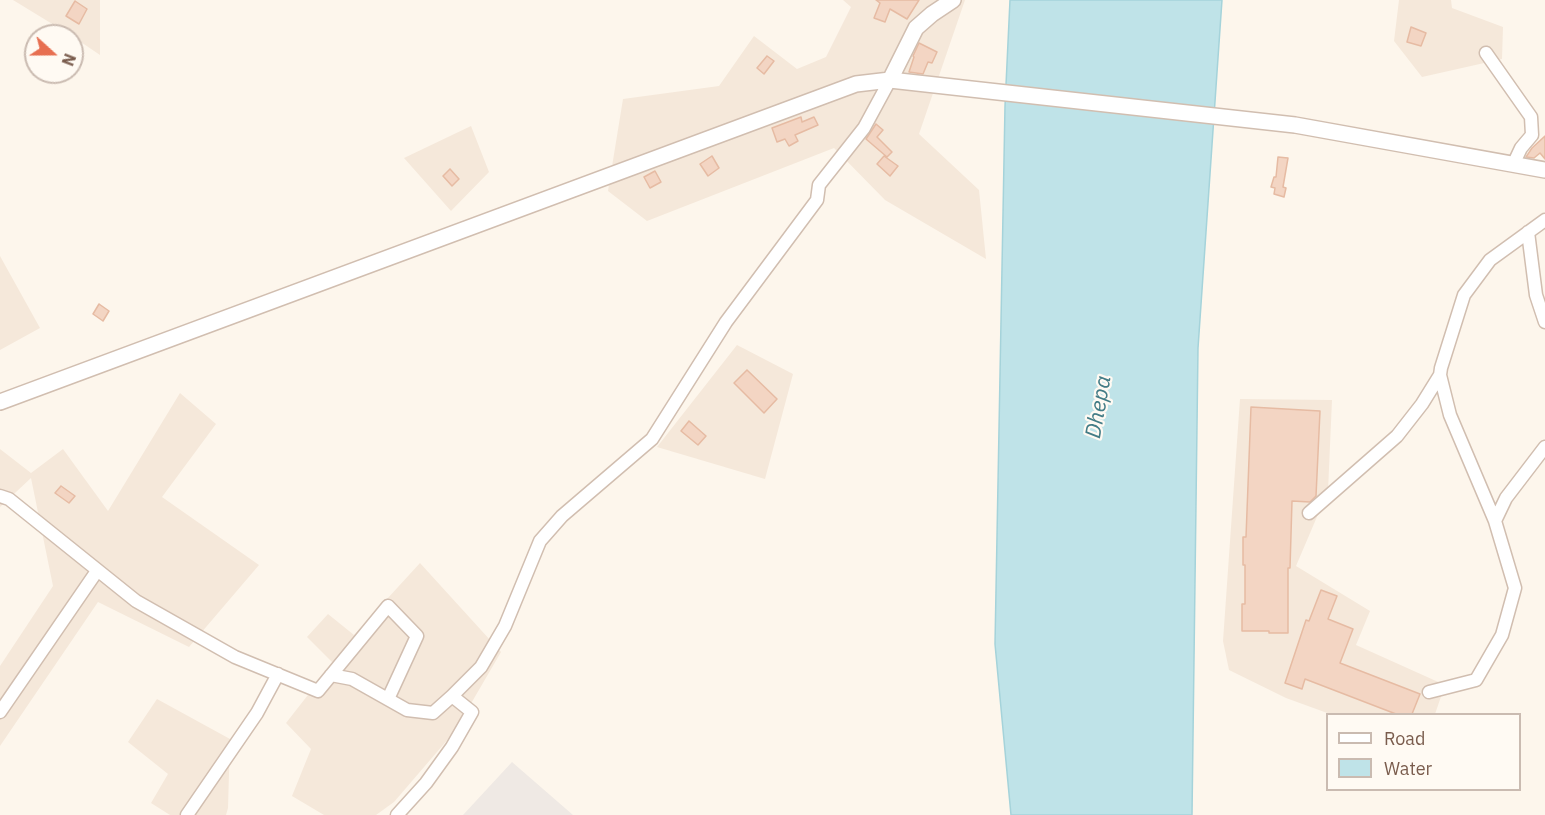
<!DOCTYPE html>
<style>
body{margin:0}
#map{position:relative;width:1545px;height:815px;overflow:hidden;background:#fdf6ec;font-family:"IBM Plex Sans",sans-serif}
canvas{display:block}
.legend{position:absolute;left:1326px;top:713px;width:195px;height:78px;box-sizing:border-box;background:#fffaf3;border:2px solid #cabbb1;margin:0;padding:8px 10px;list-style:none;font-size:18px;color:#7a5c4d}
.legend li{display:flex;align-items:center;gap:12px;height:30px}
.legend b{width:30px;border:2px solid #cabbb1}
.north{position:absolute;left:24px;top:24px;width:60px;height:60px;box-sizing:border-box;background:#fffaf3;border:2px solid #cabbb1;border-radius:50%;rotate:111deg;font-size:16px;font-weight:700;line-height:24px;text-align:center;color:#7a5c4d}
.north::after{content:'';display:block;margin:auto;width:21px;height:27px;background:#e76f51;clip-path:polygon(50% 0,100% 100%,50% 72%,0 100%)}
</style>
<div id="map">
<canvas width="1545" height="815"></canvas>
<ul class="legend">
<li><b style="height:8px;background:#fff"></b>Road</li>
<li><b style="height:16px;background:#bfe3e8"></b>Water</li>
</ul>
<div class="north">N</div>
</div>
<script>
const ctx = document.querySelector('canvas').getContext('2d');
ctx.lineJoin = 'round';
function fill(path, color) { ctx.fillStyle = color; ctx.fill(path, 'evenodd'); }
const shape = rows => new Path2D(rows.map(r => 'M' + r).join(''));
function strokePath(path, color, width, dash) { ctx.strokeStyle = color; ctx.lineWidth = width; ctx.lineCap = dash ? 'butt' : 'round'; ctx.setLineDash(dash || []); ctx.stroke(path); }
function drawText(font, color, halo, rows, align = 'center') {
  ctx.font = font + ' "IBM Plex Sans",sans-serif'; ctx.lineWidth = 4.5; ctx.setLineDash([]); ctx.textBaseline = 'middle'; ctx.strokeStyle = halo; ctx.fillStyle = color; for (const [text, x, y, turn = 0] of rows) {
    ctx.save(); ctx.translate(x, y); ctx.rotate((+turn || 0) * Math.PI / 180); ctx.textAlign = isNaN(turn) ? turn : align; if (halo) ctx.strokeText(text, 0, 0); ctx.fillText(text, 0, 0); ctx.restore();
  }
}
fill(shape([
 [13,0,100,0,100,55,72,36],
 [843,0,965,0,919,134,979,190,986,259,885,200,834,148,647,221,608,191,623,99,719,86,754,36,797,69,826,57,851,7],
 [1399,0,1451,0,1452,8,1503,27,1502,59,1422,77,1394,41],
 [471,126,489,172,451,211,404,158],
 [0,256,40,328,0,350],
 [737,345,793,374,765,479,657,447],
 [180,393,216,424,162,497,259,565,189,647,98,602,0,746,0,666,53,586,31,478,0,507,0,449,31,473,63,449,108,511],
 [1240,399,1332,400,1328,491,1296,566,1370,611,1356,645,1445,685,1435,714,1330,714,1286,698,1229,670,1223,641],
 [420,563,501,652,455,731,394,802,376,815,324,815,292,796,311,749,286,723,333,663,307,637,328,614,354,635],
 [157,699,230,739,228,808,226,815,170,815,151,803,168,774,128,742]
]), '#f5e8da');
fill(shape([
 [512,762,573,815,463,815]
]), '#efe9e4');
const water = shape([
 [1010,0,1222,0,1198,348,1192,815,1011,815,995,644,1005,106,1010,0]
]);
fill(water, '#bfe3e8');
strokePath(water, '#a5d3da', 1.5);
const building = shape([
 [876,0,919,0,907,19,890,9,885,22,874,18,880,3,876,0],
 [75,1,87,9,79,24,66,16,75,1],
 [1411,27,1426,33,1421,46,1407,42,1411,27],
 [919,43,937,52,932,63,928,62,923,74,909,72,914,57,913,56,919,43],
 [767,56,774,61,764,74,757,68,767,56],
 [801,117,802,122,814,117,818,125,795,135,798,141,789,146,785,139,777,142,772,128,801,117],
 [876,124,883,130,877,137,892,152,887,157,866,139,876,124],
 [1545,136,1545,159,1540,153,1534,158,1526,157,1532,148,1545,136],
 [712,156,719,168,708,176,700,164,712,156],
 [884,156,898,166,890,176,877,164,884,156],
 [1278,157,1288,158,1283,187,1286,188,1284,197,1274,194,1275,188,1271,187,1274,177,1276,177,1278,157],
 [450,169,459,179,452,186,443,176,450,169],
 [655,171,661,182,650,188,644,177,655,171],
 [99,304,109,311,103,321,93,314,99,304],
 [747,370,777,399,764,413,734,383,747,370],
 [1251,407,1320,411,1316,496,1310,502,1292,501,1290,568,1288,568,1288,633,1269,633,1269,631,1242,631,1242,604,1245,604,1245,565,1243,565,1243,537,1246,537,1251,407],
 [689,421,706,436,698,445,681,431,689,421],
 [61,486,75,496,69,503,55,493,61,486],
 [1321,590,1337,596,1328,619,1353,629,1340,663,1420,694,1412,714,1396,714,1305,679,1302,689,1285,683,1306,620,1309,621,1321,590]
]);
fill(building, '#f3d5c3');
strokePath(building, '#e6bba3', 1.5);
const minor = shape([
 [1486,53,1531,117,1532,135,1521,148,1513,165],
 [1528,232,1536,295,1545,322],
 [0,496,9,499,136,601,235,657,318,691,388,606,417,636,388,699],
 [1309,513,1397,436,1422,404,1440,375],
 [1495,521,1506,498,1545,447],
 [331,675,352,679,407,710,433,713,452,696,472,712,452,747,426,783,397,815],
 [1429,692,1476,680,1502,635,1515,588,1495,521,1450,415,1440,375,1441,368,1464,295,1490,260,1545,220],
 [452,696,481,667,505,626,540,541,562,516,652,439,726,322,817,200,819,185,864,128,890,80],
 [0,712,97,571],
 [187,815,257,713,278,674]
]);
const tertiary = shape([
 [890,80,916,28,932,14,953,0],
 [0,402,856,84,890,80,1295,125,1545,170]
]);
strokePath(minor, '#d1beb0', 15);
strokePath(tertiary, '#d1beb0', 18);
strokePath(minor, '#fff', 12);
strokePath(tertiary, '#fff', 15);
drawText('italic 22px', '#437c86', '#fffaf3', [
 ["Dhepa",1099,407,-80]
]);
</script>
